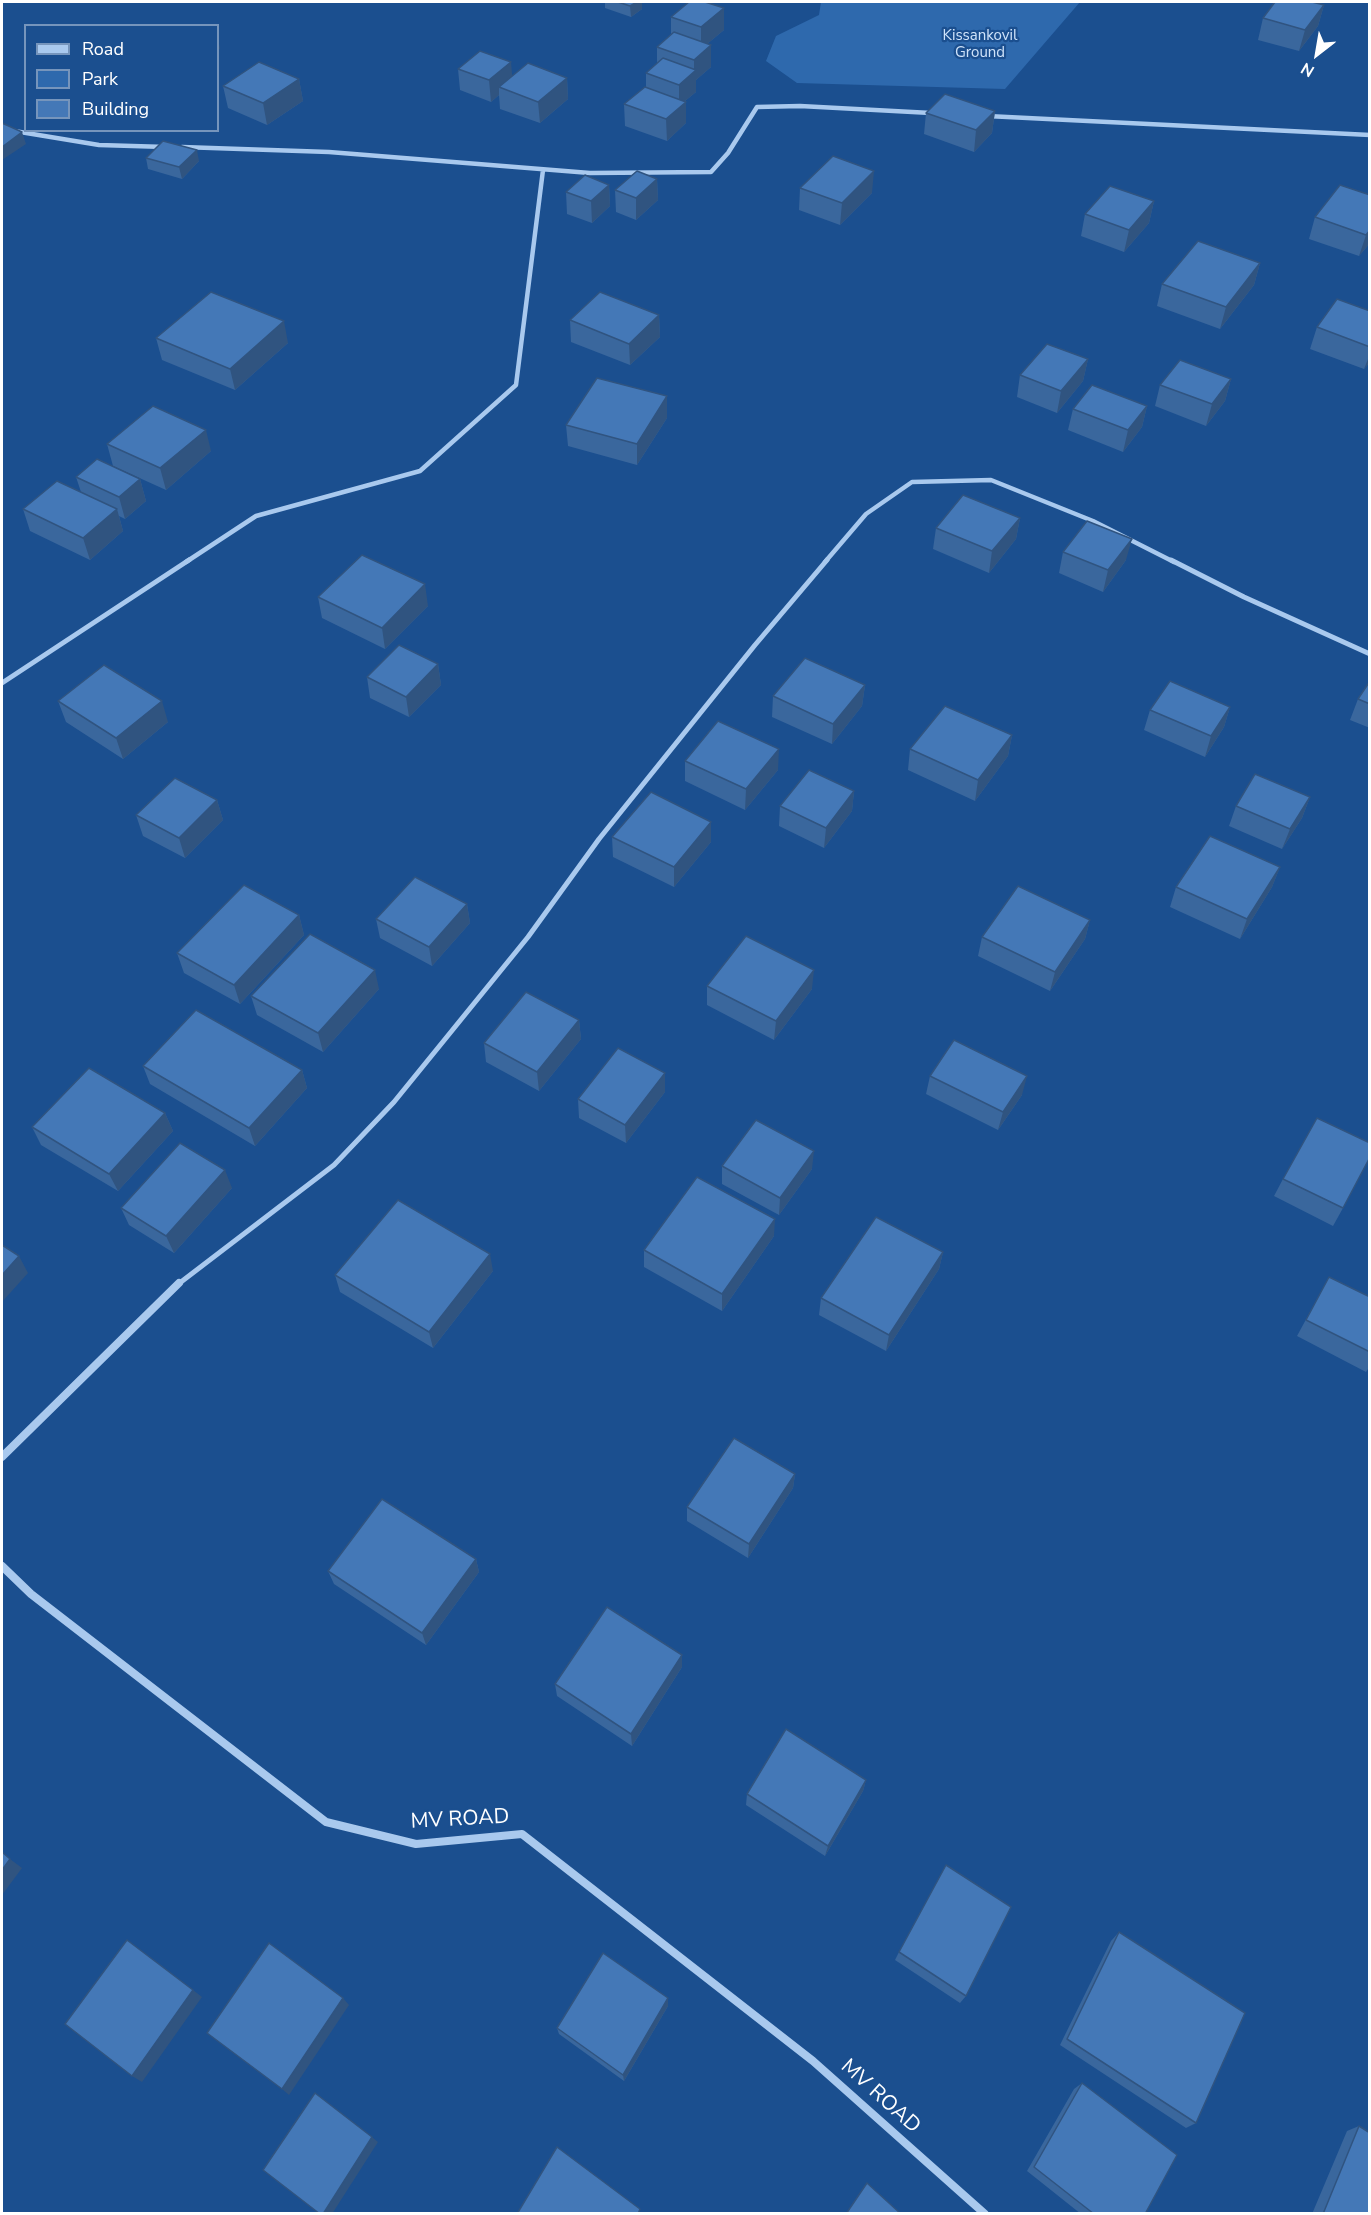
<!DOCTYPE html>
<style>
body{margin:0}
#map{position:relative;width:1371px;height:2215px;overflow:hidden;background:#1b4f8f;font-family:"Nunito Sans",sans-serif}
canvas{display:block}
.frame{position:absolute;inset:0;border:3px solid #fff;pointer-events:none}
.legend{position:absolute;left:24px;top:24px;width:195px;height:108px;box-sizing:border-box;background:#1b4f8f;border:2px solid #7695bc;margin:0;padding:8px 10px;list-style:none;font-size:18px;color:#fff}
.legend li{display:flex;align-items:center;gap:12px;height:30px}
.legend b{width:30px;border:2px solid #7695bc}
.north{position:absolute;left:1287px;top:24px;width:60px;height:60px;-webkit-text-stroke:4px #1b4f8f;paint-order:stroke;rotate:211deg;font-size:16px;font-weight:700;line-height:24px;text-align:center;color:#fff}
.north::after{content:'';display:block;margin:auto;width:21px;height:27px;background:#fff;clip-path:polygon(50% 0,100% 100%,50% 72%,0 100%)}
</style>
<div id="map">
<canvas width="1371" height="2215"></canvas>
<div class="frame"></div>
<ul class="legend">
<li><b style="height:8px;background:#a9c9ee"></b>Road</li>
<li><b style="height:16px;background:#2e69ad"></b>Park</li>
<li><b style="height:16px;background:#4478b7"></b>Building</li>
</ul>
<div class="north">N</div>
</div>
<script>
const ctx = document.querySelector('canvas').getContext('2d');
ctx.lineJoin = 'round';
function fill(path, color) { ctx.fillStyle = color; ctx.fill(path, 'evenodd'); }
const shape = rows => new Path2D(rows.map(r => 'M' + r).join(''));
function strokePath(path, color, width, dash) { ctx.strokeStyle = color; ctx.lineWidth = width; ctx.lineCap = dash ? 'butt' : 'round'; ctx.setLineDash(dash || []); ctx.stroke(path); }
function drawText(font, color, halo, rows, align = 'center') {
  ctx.font = font + ' "Nunito Sans",sans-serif'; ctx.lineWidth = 4.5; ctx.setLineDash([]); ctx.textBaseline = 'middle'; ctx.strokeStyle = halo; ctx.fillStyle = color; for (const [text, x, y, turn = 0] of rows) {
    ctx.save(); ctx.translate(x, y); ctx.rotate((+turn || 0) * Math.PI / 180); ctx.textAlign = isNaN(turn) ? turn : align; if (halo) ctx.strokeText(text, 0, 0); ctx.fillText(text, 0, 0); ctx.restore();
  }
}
fill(shape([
 [821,2,1080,2,1005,89,797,83,766,61,776,36,819,15]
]), '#2e69ad');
strokePath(shape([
 [987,116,1370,135],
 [2,129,99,145,166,147],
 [182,147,329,152,590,173,711,172,728,153,757,107,800,106,931,113],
 [186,562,256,516,420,471,516,385,543,170],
 [825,562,866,514,912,482,991,480,1093,521,1174,562]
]), '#a9c9ee', 4.5);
strokePath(shape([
 [1171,560,1244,597,1370,654],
 [2,683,189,560],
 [177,1285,334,1165,394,1102,528,937,599,839,755,645,827,560]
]), '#a9c9ee', 5);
strokePath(shape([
 [2,1457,179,1283],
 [2,1566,31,1594,326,1822,416,1844,522,1834,813,2061,985,2214]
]), '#a9c9ee', 8);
fill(shape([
 [605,2,642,2,642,9,631,17,605,8],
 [1324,5,1318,26,1299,51,1258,40,1263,18],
 [671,17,724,30,707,44,711,45,711,67,696,80,696,92,685,101,686,123,667,141,625,126,624,104,646,87,646,73,657,64,657,47,671,34],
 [458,69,512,76,567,78,568,99,540,123,500,109,499,95,491,102,460,90],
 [299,79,303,101,267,125,228,108,223,86],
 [995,111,992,133,974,152,924,134,926,113],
 [146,158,199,161,182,179,148,169],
 [657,179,658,200,636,220,616,212,615,190],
 [609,185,610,206,592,223,567,214,566,192],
 [800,188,872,193,840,225,799,210],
 [1370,195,1370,243,1359,256,1309,239,1315,217],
 [1154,201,1149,223,1124,252,1081,236,1085,214],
 [1260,263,1254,285,1220,329,1157,306,1162,284],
 [1370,311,1370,362,1364,369,1310,349,1317,327],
 [659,315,660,337,630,365,571,342,570,320],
 [156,338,288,343,235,390,162,360],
 [1088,359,1083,381,1057,413,1017,397,1020,375],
 [1231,379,1225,401,1206,426,1155,406,1160,385],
 [667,396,667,418,637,465,568,446,566,425],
 [1147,406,1142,427,1123,452,1068,430,1073,409],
 [107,444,211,451,166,490,113,466],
 [76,477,140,479,146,501,125,519,119,516,123,531,90,560,30,531,23,509,81,492],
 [1020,518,1016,539,989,573,933,549,936,528],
 [1063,552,1126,560,1103,592,1059,573],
 [318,597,428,606,385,649,322,618],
 [438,664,441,685,409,717,370,698,367,677],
 [1370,681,1370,728,1350,720,1358,699],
 [865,685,862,706,832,744,772,717,773,696],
 [58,701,168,722,123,759,66,722],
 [1230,707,1224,727,1205,757,1144,730,1150,710],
 [1012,735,1008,756,975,801,908,770,910,749],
 [685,761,778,770,745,810,685,781],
 [854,791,852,811,824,848,779,826,780,806],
 [1310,797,1302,818,1282,849,1229,826,1236,806],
 [217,800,223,820,185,858,143,836,136,815],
 [711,822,711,842,674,887,613,857,612,837],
 [1280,867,1272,887,1240,939,1170,907,1176,887],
 [467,904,470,923,432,966,380,938,376,919],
 [299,915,304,935,240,1004,184,973,177,953],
 [1090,920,1085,939,1050,991,978,956,982,937],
 [707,986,812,989,774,1040,707,1005],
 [379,989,323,1052,257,1015,251,996],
 [579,1020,581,1039,539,1091,486,1062,484,1043],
 [143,1066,302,1070,307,1088,255,1146,150,1084],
 [930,1076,1022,1095,998,1130,926,1094],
 [665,1092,626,1143,579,1118,578,1099],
 [165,1113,173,1131,118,1191,41,1145,32,1127],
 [722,1166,812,1169,779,1215,722,1184],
 [1283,1179,1343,1208,1333,1226,1274,1196],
 [232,1188,174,1253,129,1225,121,1208],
 [774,1236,722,1311,644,1267,644,1250],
 [943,1252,939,1269,886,1351,819,1315,821,1298],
 [493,1271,433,1348,340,1292,335,1275],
 [1329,1277,1370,1297,1370,1366,1366,1372,1297,1336],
 [795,1474,793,1488,748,1558,687,1521,687,1507],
 [476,1559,479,1572,426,1645,334,1584,328,1571],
 [682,1667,632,1746,557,1696,555,1684],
 [866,1780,863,1791,825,1856,746,1805,747,1794],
 [1119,1932,1196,2123,1186,2128,1060,2045,1111,1941],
 [899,1952,966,1996,960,2003,895,1960],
 [668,2006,624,2081,559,2034,557,2028],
 [1082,2083,1145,2214,1081,2214,1027,2171,1074,2089],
 [1359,2126,1370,2214,1312,2214,1347,2131]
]), '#3a679d');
fill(shape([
 [637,2,642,2,642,9,631,17,630,6],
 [1324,5,1318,26,1299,51,1305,30],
 [724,8,724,30,701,49,701,27],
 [218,38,220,49,218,50],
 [711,45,711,67,696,80,696,92,679,106,679,85,694,72,694,60],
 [511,62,513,84,499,87,499,95,491,102,489,80],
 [567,78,568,99,540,123,538,102],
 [299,79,303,101,267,125,263,103],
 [686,102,686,123,667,141,666,119],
 [995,111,992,133,974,152,976,130],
 [22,132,26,144,2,160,2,147],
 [197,150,199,161,182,179,179,167],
 [874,171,872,193,840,225,842,203],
 [657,179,658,200,636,220,636,198],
 [609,185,610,206,592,223,591,201],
 [1154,201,1149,223,1124,252,1129,230],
 [1370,230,1370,243,1359,256,1366,235],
 [1260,263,1254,285,1220,329,1226,307],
 [659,315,660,337,630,365,629,344],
 [284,321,288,343,235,390,230,369],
 [1370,354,1370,362,1364,369],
 [1088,359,1083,381,1057,413,1061,391],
 [1231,379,1225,401,1206,426,1212,404],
 [667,396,667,418,637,465,637,444],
 [1147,406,1142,427,1123,452,1128,430],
 [206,430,211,451,166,490,160,468],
 [140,479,146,501,125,519,119,497],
 [117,509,123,531,90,560,83,538],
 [1020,518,1016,539,989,573,992,551],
 [1132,539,1126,560,1103,592,1108,570],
 [425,584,428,606,385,649,382,628],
 [438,664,441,685,409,717,406,697],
 [865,685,862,706,832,744,833,724],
 [162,701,168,722,123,759,116,738],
 [1230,707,1224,727,1205,757,1211,736],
 [1012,735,1008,756,975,801,978,780],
 [779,749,778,770,745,810,746,789],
 [854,791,852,811,824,848,826,828],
 [1310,797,1302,818,1282,849,1290,829],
 [217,800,223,820,185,858,179,838],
 [711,822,711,842,674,887,674,867],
 [1280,867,1272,887,1240,939,1247,919],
 [467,904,470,923,432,966,429,947],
 [299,915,304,935,240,1004,234,985],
 [1090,920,1085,939,1050,991,1055,972],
 [375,970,379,989,323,1052,318,1033],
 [814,970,812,989,774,1040,776,1021],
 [579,1020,581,1039,539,1091,537,1072],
 [302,1070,307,1088,255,1146,249,1128],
 [665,1073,665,1092,626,1143,625,1125],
 [1027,1076,1022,1095,998,1130,1003,1112],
 [165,1113,173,1131,118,1191,109,1174],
 [814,1151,812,1169,779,1215,780,1198],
 [225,1170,232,1188,174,1253,166,1236],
 [775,1219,774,1236,722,1311,722,1294],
 [943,1252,939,1269,886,1351,889,1335],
 [490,1254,493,1271,433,1348,429,1332],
 [19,1256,28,1273,2,1302,2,1275],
 [795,1474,793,1488,748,1558,749,1544],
 [476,1559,479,1572,426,1645,422,1633],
 [682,1655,682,1667,632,1746,631,1734],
 [866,1780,863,1791,825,1856,828,1846],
 [10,1859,22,1868,2,1895,2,1870],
 [193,1990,202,1997,142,2082,132,2076],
 [343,1998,349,2005,289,2095,282,2089],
 [668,1998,668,2006,624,2081,623,2075],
 [372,2137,378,2142,332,2214,323,2214]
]), '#305480');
const building = shape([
 [618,2,637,2,630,6,618,2],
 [689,2,705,2,724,8,701,27,671,17,689,2],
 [1275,2,1312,2,1324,5,1305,30,1263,18,1275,2],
 [674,32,711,45,694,60,657,47,674,32],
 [480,51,511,62,489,80,458,69,480,51],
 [663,58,696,70,679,85,646,73,663,58],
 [259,62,299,79,263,103,223,86,259,62],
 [528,63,567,78,538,102,499,87,528,63],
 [645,87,686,102,666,119,624,104,645,87],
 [945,94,995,111,976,130,926,113,945,94],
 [2,123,22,132,2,147,2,123],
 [163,141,197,150,179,167,146,158,163,141],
 [833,156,874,171,842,203,800,188,833,156],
 [637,171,657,179,636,198,615,190,637,171],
 [585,175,609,185,591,201,566,192,585,175],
 [1340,185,1370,195,1370,230,1366,235,1315,217,1340,185],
 [1110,186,1154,201,1129,230,1085,214,1110,186],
 [1198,241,1260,263,1226,307,1162,284,1198,241],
 [211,292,284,321,230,369,156,338,211,292],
 [600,292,659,315,629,344,570,320,600,292],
 [1337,299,1370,311,1370,347,1317,327,1337,299],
 [1047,344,1088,359,1061,391,1020,375,1047,344],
 [1180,360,1231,379,1212,404,1160,385,1180,360],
 [597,378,667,396,637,444,566,425,597,378],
 [1092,385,1147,406,1128,430,1073,409,1092,385],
 [153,406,206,430,160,468,107,444,153,406],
 [97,459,140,479,119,497,76,477,97,459],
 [57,481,117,509,83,538,23,509,57,481],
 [963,495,1020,518,992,551,936,528,963,495],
 [1087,521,1132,539,1108,570,1063,552,1087,521],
 [362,555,425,584,382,628,318,597,362,555],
 [399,645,438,664,406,697,367,677,399,645],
 [805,658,865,685,833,724,773,696,805,658],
 [104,665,162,701,116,738,58,701,104,665],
 [1170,681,1230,707,1211,736,1150,710,1170,681],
 [1370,681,1370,704,1358,699,1370,681],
 [945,706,1012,735,978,780,910,749,945,706],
 [718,721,779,749,746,789,685,761,718,721],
 [809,770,854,791,826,828,780,806,809,770],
 [1255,774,1310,797,1290,829,1236,806,1255,774],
 [175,778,217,800,179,838,136,815,175,778],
 [651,792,711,822,674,867,612,837,651,792],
 [1210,836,1280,867,1247,919,1176,887,1210,836],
 [415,877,467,904,429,947,376,919,415,877],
 [244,885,299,915,234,985,177,953,244,885],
 [1018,886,1090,920,1055,972,982,937,1018,886],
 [310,934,375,970,318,1033,251,996,310,934],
 [746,936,814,970,776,1021,707,986,746,936],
 [526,992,579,1020,537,1072,484,1043,526,992],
 [196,1010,302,1070,249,1128,143,1066,196,1010],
 [954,1040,1027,1076,1003,1112,930,1076,954,1040],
 [618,1048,665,1073,625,1125,578,1099,618,1048],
 [89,1068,165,1113,109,1174,32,1127,89,1068],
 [1317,1118,1370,1143,1370,1157,1343,1208,1283,1179,1317,1118],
 [756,1120,814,1151,780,1198,722,1166,756,1120],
 [180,1143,225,1170,166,1236,121,1208,180,1143],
 [697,1177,775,1219,722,1294,644,1250,697,1177],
 [398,1200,490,1254,429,1332,335,1275,398,1200],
 [876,1217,943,1252,889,1335,821,1298,876,1217],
 [2,1245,19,1256,2,1275,2,1245],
 [1329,1277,1370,1297,1370,1352,1306,1320,1329,1277],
 [734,1438,795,1474,749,1544,687,1507,734,1438],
 [382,1499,476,1559,422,1633,328,1571,382,1499],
 [607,1607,682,1655,631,1734,555,1684,607,1607],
 [786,1729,866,1780,828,1846,747,1794,786,1729],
 [2,1852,10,1859,2,1870,2,1852],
 [946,1865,1011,1907,966,1996,899,1952,946,1865],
 [1119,1932,1245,2013,1196,2123,1067,2039,1119,1932],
 [127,1940,193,1990,132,2076,65,2024,127,1940],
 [269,1943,343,1998,282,2089,207,2033,269,1943],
 [603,1953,668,1998,623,2075,557,2028,603,1953],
 [1082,2083,1177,2155,1145,2214,1094,2214,1034,2167,1082,2083],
 [315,2093,372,2137,323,2214,320,2214,263,2170,315,2093],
 [1359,2126,1370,2133,1370,2214,1323,2214,1359,2126],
 [557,2147,640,2209,638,2214,517,2214,557,2147],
 [867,2183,901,2214,846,2214,867,2183]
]);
fill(building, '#4478b7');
strokePath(building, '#305480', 1.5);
drawText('15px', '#cfe3fa', '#1b4f8f', [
 ["Kissankovil",980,36],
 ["Ground",980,53]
]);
drawText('21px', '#fff', '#1b4f8f', [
 ["MV ROAD",460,1820,-3],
 ["MV ROAD",880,2097,42]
]);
</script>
